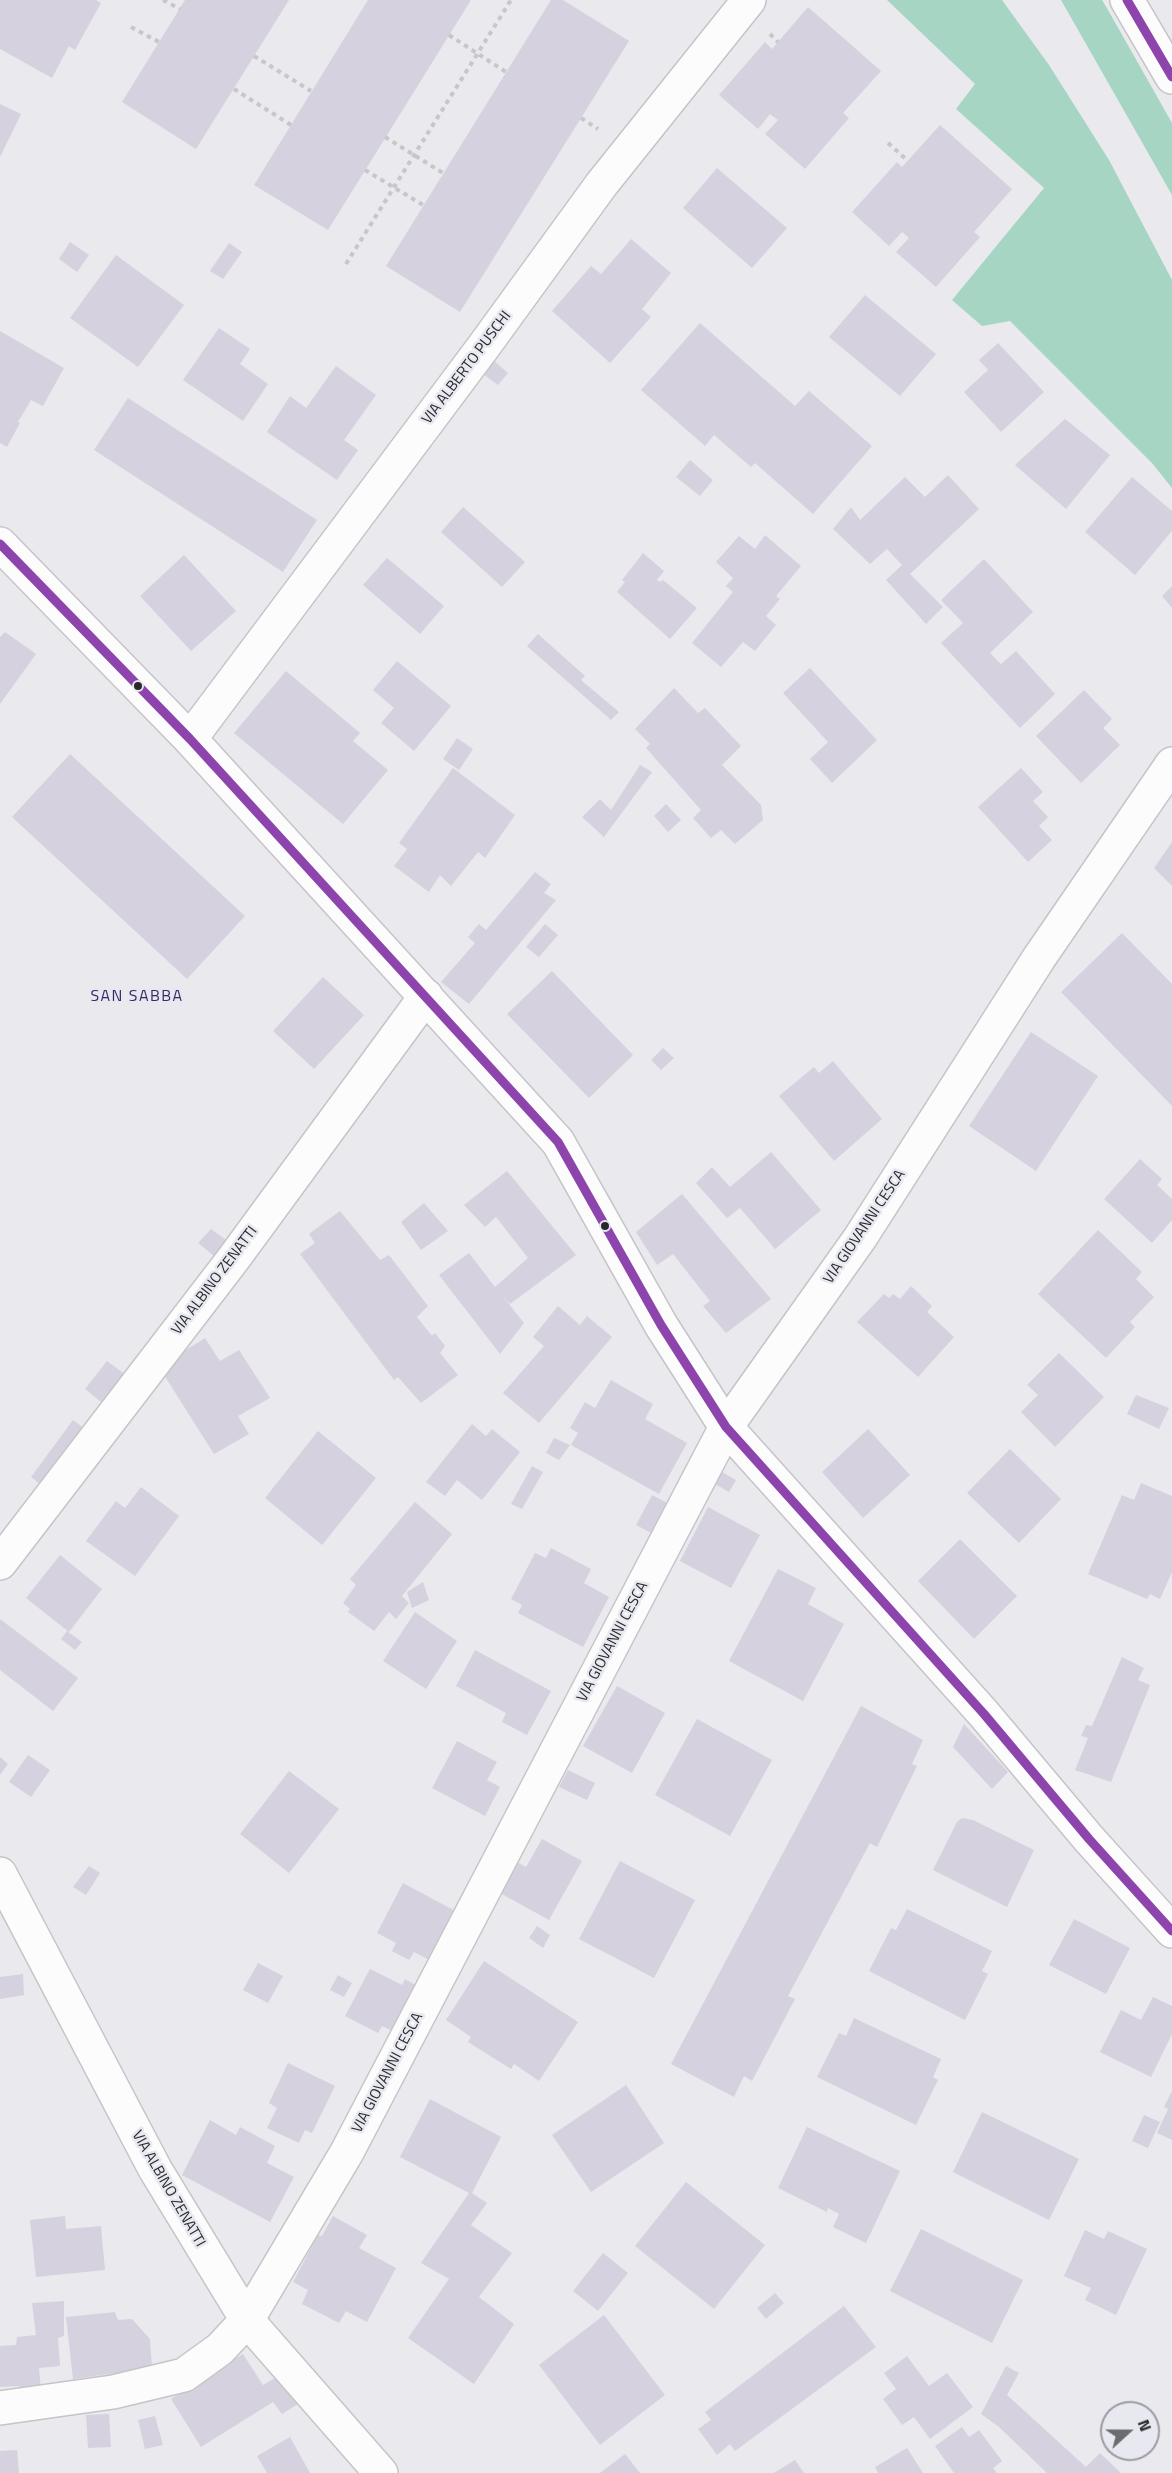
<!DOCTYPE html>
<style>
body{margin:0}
#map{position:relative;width:1172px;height:2473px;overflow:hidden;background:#e9e9ee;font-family:"Titillium Web",sans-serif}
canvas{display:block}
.north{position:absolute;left:1100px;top:2401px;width:60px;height:60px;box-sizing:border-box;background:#e7e8f0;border:2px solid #9b9ca2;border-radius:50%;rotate:69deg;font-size:16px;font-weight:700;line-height:24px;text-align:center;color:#29292c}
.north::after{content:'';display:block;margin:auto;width:21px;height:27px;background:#6c6c70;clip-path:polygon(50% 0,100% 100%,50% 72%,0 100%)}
</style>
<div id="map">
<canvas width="1172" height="2473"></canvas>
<div class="north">N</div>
</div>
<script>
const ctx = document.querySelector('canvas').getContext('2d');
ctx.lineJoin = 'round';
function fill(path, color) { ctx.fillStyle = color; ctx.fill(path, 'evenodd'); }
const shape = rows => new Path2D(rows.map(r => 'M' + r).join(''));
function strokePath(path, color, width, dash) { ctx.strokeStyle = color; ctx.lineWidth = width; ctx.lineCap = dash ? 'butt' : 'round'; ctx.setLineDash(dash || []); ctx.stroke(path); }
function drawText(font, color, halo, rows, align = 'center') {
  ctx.font = font + ' "Titillium Web",sans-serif'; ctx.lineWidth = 5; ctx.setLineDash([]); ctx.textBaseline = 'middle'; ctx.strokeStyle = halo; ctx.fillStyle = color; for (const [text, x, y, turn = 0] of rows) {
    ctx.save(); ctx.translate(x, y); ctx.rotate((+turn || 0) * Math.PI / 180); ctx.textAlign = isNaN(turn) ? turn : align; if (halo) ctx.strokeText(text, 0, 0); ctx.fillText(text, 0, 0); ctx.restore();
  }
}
fill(shape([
 [887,0,1002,0,1049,65,1109,160,1172,280,1172,488,1152,463,1010,321,982,326,952,300,1044,188,956,109,975,84],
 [1061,0,1102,0,1108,10,1172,123,1172,195]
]), '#a6d6c3');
fill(shape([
 [0,0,96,0,101,3,75,50,69,46,52,78,0,49],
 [185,0,289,0,196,149,122,102],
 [368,0,471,0,328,230,254,185],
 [551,0,563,0,629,41,460,312,386,266],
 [808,7,881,71,843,113,849,118,805,169,765,134,778,120,770,114,758,129,719,95,765,42,772,49],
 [0,104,21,114,0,157],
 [940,125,1012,189,974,232,980,237,936,287,896,252,909,238,902,232,889,246,852,212,897,162,902,167],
 [717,168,787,228,752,268,683,208],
 [631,239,671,273,642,309,651,317,610,363,552,311,591,266,601,274],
 [70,242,89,255,77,272,59,259],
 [229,243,242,252,223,279,210,271],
 [116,255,184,305,138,367,70,318],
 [865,295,936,354,900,396,829,337],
 [700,323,795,406,809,391,872,446,813,514,755,463,751,467,714,435,705,446,641,390],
 [219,328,250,349,240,364,268,384,243,421,183,380],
 [0,331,64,368,43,406,31,400,18,422,20,423,7,447,0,443],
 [998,343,1044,392,1001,432,964,392,988,370,979,360],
 [493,360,508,373,498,385,483,374],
 [336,366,376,395,344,440,358,450,337,480,267,432,290,396,306,408],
 [128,398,317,520,283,572,94,450],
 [1065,419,1110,455,1066,509,1015,465],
 [690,460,713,480,700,496,676,477],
 [948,475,979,509,910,574,943,607,926,624,886,580,902,565,887,549,870,564,833,529,851,507,860,520,905,477,925,497],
 [1132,477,1172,511,1172,531,1135,575,1085,532],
 [463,507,525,562,502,587,441,532],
 [765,535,801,566,776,596,780,599,766,616,776,625,755,651,743,642,721,667,692,643,733,592,726,586,733,578,716,562,739,536,755,549],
 [643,553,664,571,657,580,660,582,663,580,697,608,670,639,617,592,625,582,622,580],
 [184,555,236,611,191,651,140,596],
 [387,558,444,606,420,634,363,585],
 [984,559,1033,612,990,653,1001,664,1016,651,1055,694,1020,728,941,643,963,623,941,600],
 [1172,586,1172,608,1162,596],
 [5,632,36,654,0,704,0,637],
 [538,634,585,676,581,680,619,712,611,720,527,646],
 [397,661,451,706,414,751,381,723,394,708,373,690],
 [810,668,877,740,832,783,810,759,828,742,783,693],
 [286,671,360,733,353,741,388,770,343,824,234,733],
 [674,688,698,713,705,708,741,746,722,765,761,805,763,820,735,844,721,830,711,838,693,818,701,810,646,748,650,744,635,729],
 [1084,690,1112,719,1103,728,1120,745,1081,783,1036,736],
 [457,738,473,749,459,770,443,759],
 [70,754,245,916,187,979,12,817],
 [640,765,652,772,604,837,582,817,600,799,611,810],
 [453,768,515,815,485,858,478,852,451,886,440,875,429,892,394,866,407,849,399,843],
 [1021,768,1043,792,1033,801,1048,817,1039,826,1052,840,1028,862,978,807],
 [666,804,681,820,668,832,654,816],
 [1172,842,1172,886,1154,868],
 [535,872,551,884,544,893,556,900,469,1004,441,982,475,943,468,937,479,924,486,930],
 [545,924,558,935,539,957,526,947],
 [1122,933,1172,984,1172,1106,1061,992],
 [552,971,633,1055,589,1098,507,1014],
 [323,977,364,1015,314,1069,273,1031],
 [1031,1032,1098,1076,1036,1171,969,1126],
 [663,1048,674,1058,661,1070,651,1060],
 [833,1061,882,1119,834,1161,779,1096,814,1067,819,1073],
 [771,1152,821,1210,775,1249,740,1208,727,1218,696,1183,712,1167,730,1187],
 [1140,1159,1162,1179,1157,1185,1172,1199,1172,1220,1152,1243,1104,1199],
 [507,1171,576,1255,510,1304,501,1294,524,1323,500,1354,439,1275,469,1253,495,1287,528,1258,496,1217,485,1227,464,1205],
 [682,1194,771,1299,726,1333,703,1306,710,1301,673,1254,657,1265,636,1232],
 [424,1203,448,1231,421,1250,401,1222],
 [340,1211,380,1260,389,1255,428,1306,417,1317,432,1336,435,1333,445,1346,440,1353,458,1375,421,1403,398,1377,394,1380,300,1254,315,1243,309,1234],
 [211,1229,226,1240,214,1256,198,1243],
 [1098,1230,1142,1272,1136,1279,1154,1297,1130,1322,1135,1327,1106,1358,1038,1294],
 [911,1286,932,1306,927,1312,954,1337,918,1377,857,1322,884,1294,889,1298,893,1294,900,1299],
 [558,1306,580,1325,587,1316,612,1337,539,1423,503,1393,544,1346,533,1337],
 [205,1338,220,1361,239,1350,270,1398,238,1416,249,1434,214,1454,159,1367],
 [1059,1353,1104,1397,1055,1447,1021,1412,1038,1395,1027,1385],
 [107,1361,126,1375,105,1405,85,1389],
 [611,1380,653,1404,645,1419,687,1443,659,1494,571,1445,578,1433,570,1428,585,1402,595,1408],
 [1136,1395,1169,1408,1159,1429,1127,1414],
 [73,1420,88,1431,45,1488,31,1477],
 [472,1424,486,1436,492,1429,520,1452,482,1500,457,1480,445,1496,426,1482],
 [868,1429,910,1475,863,1518,822,1472],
 [318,1431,376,1478,322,1545,265,1498],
 [554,1438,570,1445,559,1460,546,1453],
 [1010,1449,1061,1499,1019,1543,967,1493],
 [532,1466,543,1472,522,1509,511,1504],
 [722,1472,736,1480,729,1492,715,1484],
 [1141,1483,1172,1496,1172,1572,1160,1599,1150,1594,1147,1599,1088,1574,1122,1495,1134,1500],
 [141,1487,179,1516,135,1576,86,1541,116,1501,125,1508],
 [652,1495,673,1506,657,1536,636,1525],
 [415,1502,452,1534,402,1596,409,1603,396,1619,389,1612,374,1631,348,1612,350,1609,343,1603,356,1585,350,1579],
 [708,1507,760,1535,731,1588,680,1561],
 [960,1539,1017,1596,974,1639,918,1581],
 [551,1548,591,1569,584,1583,609,1597,583,1647,518,1613,522,1605,511,1599,535,1553,546,1558],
 [60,1555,102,1589,69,1632,26,1598],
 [778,1569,816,1588,808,1604,844,1624,803,1701,729,1661],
 [423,1582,429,1600,412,1608,407,1592],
 [415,1612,457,1641,426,1689,383,1661],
 [0,1619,78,1678,53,1711,0,1670],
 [67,1631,82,1642,75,1650,61,1639],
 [475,1650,551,1691,527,1735,502,1722,506,1713,456,1686],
 [1122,1657,1144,1668,1138,1680,1150,1685,1111,1782,1075,1770,1088,1738,1081,1736,1086,1725,1092,1726],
 [617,1686,665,1713,632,1773,583,1746],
 [861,1706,923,1740,912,1764,917,1766,877,1847,870,1843,788,1996,795,1999,752,2081,744,2076,734,2097,671,2064],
 [697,1719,772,1760,730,1836,655,1795],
 [964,1724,1008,1772,992,1789,953,1747],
 [457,1741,497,1762,487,1780,500,1787,485,1816,432,1788],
 [28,1755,50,1770,31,1797,9,1782],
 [0,1757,8,1764,0,1775],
 [568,1770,595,1783,587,1800,559,1787],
 [289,1771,339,1809,289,1873,240,1834],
 [962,1818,973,1820,1034,1850,1007,1907,933,1870,957,1822],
 [542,1839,582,1861,549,1920,500,1893,517,1862,526,1867],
 [620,1861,695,1900,654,1978,579,1939],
 [89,1866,100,1873,86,1895,73,1887],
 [403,1883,459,1913,433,1962,414,1952,409,1960,392,1951,396,1943,377,1933],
 [907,1909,992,1951,982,1971,988,1974,965,2020,869,1971,891,1928,896,1930],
 [1074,1919,1130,1948,1106,1994,1049,1965],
 [537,1926,550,1935,543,1948,529,1938],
 [484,1961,578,2022,539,2081,514,2064,511,2069,468,2042,471,2037,446,2020],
 [258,1963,283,1976,268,2003,243,1990],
 [370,1969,402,1985,405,1979,419,1987,395,2032,382,2026,378,2033,345,2016],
 [23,1974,24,1995,0,1999,0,1977],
 [338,1975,352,1983,344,1997,330,1990],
 [1153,1997,1172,2006,1172,2034,1151,2077,1100,2052,1121,2010,1141,2020],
 [854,2018,941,2059,933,2077,938,2080,916,2125,817,2077,839,2033,846,2036],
 [288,2063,335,2086,312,2133,305,2130,299,2143,267,2128,277,2108,269,2103],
 [626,2085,664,2143,591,2192,552,2135],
 [1172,2091,1172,2140,1157,2133,1168,2109,1164,2107],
 [430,2099,501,2137,472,2193,487,2203,471,2225,512,2253,479,2297,514,2324,474,2384,408,2338,449,2279,421,2263,469,2193,400,2157],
 [982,2112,1079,2159,1049,2220,953,2172],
 [1144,2115,1160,2122,1148,2148,1132,2141],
 [210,2120,236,2135,240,2127,275,2146,267,2163,294,2177,270,2222,182,2175],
 [807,2127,900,2171,866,2243,833,2227,839,2214,828,2208,827,2212,778,2188],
 [686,2182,765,2245,714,2309,635,2246],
 [65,2216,66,2229,101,2226,105,2270,36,2277,30,2220],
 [333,2216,367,2235,359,2248,396,2268,367,2322,346,2311,339,2323,302,2304,308,2290,293,2282,318,2235,322,2236],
 [921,2229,1023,2280,992,2343,890,2291],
 [1085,2230,1104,2239,1108,2231,1147,2249,1116,2315,1085,2300,1091,2288,1064,2276],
 [603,2253,628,2273,598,2311,573,2291],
 [775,2293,784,2303,766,2319,757,2308],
 [64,2301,64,2336,58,2338,60,2366,39,2368,41,2391,20,2393,19,2386,0,2387,0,2346,16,2345,17,2337,36,2335,32,2303],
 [844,2306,876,2347,735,2451,730,2444,717,2455,698,2429,711,2420,705,2412],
 [115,2312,118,2320,132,2319,150,2339,152,2368,73,2379,66,2317],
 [604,2315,665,2395,600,2445,539,2365],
 [243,2354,263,2385,280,2375,298,2404,282,2414,273,2402,201,2447,171,2399],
 [907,2356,929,2386,947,2373,973,2407,930,2439,914,2417,902,2425,883,2399,896,2389,884,2373],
 [1006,2366,1019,2373,1007,2395,1086,2467,1100,2453,1121,2473,1047,2473,999,2427,981,2414],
 [109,2414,111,2447,88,2448,86,2415],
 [155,2416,163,2445,145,2449,138,2420],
 [962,2427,969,2437,979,2430,1002,2461,993,2468,997,2473,954,2473,935,2446],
 [290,2437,310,2473,267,2473,257,2456],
 [907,2448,923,2473,878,2473,875,2467],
 [17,2450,19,2473,0,2473,0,2451],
 [625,2454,640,2473,600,2473],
 [795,2460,804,2473,774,2473]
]), '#d6d1de');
const minor = shape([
 [0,544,190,739,558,1142,661,1325,726,1427,984,1714,1089,1839,1172,1931],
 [190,739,484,346,601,185,749,0],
 [0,1563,234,1258,426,996],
 [0,1874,155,2169,247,2320,381,2473],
 [0,2408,113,2392,184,2375,220,2349,247,2320,347,2152,726,1427,860,1238,1039,958,1172,764]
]);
const tertiary = shape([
 [1127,0,1172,77]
]);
strokePath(minor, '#c5c5c8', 36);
strokePath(tertiary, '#c5c5c8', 36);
strokePath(shape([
 [163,0,180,9],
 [131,27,159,42],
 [770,34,778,42],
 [449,35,506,72],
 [254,56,311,91],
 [234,89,291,125],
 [581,118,598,129],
 [385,137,443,173],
 [888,143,908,161],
 [365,170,423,205],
 [346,264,511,0]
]), '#c7c7c9', 4, [4.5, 4.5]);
strokePath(minor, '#fcfcfc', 33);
strokePath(tertiary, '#fcfcfc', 33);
strokePath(shape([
 [1127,0,1172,77],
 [0,544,190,739,558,1142,661,1325,726,1427,984,1714,1089,1839,1172,1931]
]), '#8e44ad', 9);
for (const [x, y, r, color] of [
 [138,686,5,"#29292c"],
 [605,1226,5,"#29292c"]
]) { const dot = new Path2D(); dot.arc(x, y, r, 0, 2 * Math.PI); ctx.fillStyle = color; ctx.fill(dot); strokePath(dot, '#e7e8f0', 2); }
drawText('15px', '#29292c', '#e7e8f0', [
 ["VIA ALBERTO PUSCHI",467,368,-53],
 ["VIA GIOVANNI CESCA",865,1227,-56],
 ["VIA ALBINO ZENATTI",215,1281,-53],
 ["VIA GIOVANNI CESCA",613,1642,-62],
 ["VIA GIOVANNI CESCA",388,2073,-62],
 ["VIA ALBINO ZENATTI",168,2189,60]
]);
ctx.letterSpacing = '1.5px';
drawText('16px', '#352a65', '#e7e8f0', [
 ["SAN SABBA",137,997]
]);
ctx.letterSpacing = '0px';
</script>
